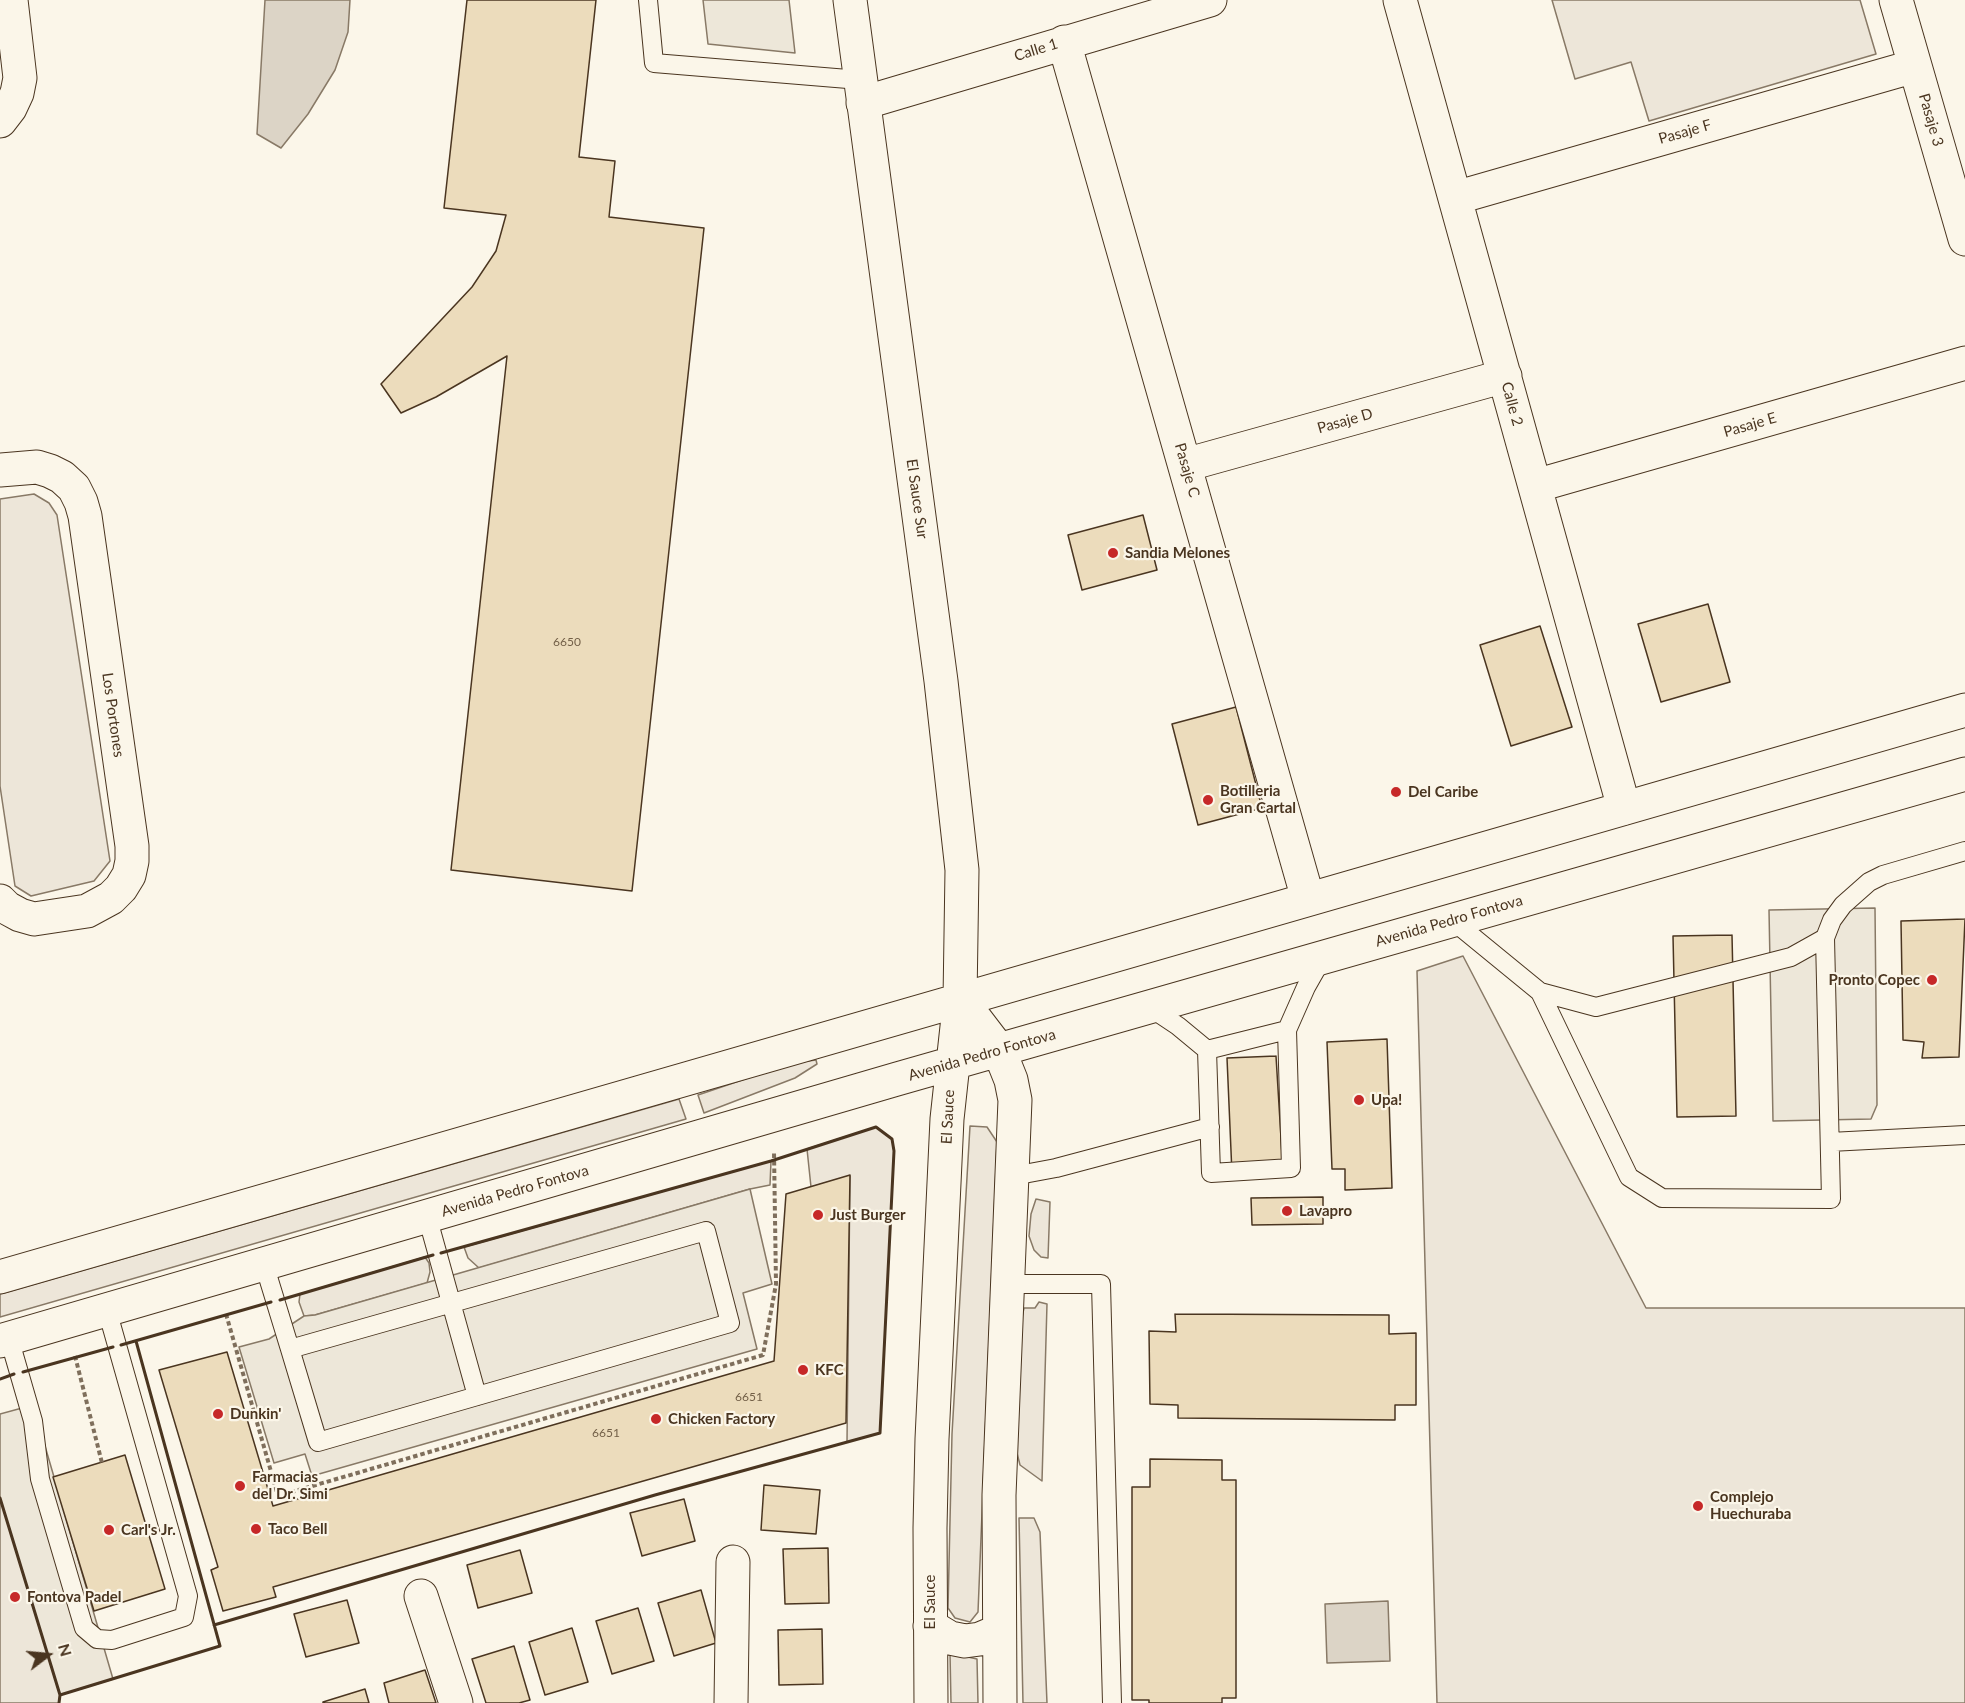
<!DOCTYPE html>
<style>
body{margin:0}
#map{position:relative;width:1965px;height:1703px;overflow:hidden;background:#fbf6e9;font-family:Lato,sans-serif}
canvas{display:block}
.north{position:absolute;left:18px;top:1625px;width:60px;height:60px;-webkit-text-stroke:4px #fbf6e9;paint-order:stroke;rotate:74deg;font-size:16px;font-weight:700;line-height:24px;text-align:center;color:#4a3520}
.north::after{content:'';display:block;margin:auto;width:21px;height:27px;background:#4a3520;clip-path:polygon(50% 0,100% 100%,50% 72%,0 100%)}
</style>
<div id="map">
<canvas width="1965" height="1703"></canvas>
<div class="north">N</div>
</div>
<script>
const ctx = document.querySelector('canvas').getContext('2d');
ctx.lineJoin = 'round';
function fill(path, color) { ctx.fillStyle = color; ctx.fill(path, 'evenodd'); }
const shape = rows => new Path2D(rows.map(r => 'M' + r).join(''));
function strokePath(path, color, width, dash) { ctx.strokeStyle = color; ctx.lineWidth = width; ctx.lineCap = dash ? 'butt' : 'round'; ctx.setLineDash(dash || []); ctx.stroke(path); }
function drawText(font, color, halo, rows, align = 'center') {
  ctx.font = font + ' Lato,sans-serif'; ctx.lineWidth = 4.5; ctx.setLineDash([]); ctx.textBaseline = 'middle'; ctx.strokeStyle = halo; ctx.fillStyle = color; for (const [text, x, y, turn = 0] of rows) {
    ctx.save(); ctx.translate(x, y); ctx.rotate((+turn || 0) * Math.PI / 180); ctx.textAlign = isNaN(turn) ? turn : align; if (halo) ctx.strokeText(text, 0, 0); ctx.fillText(text, 0, 0); ctx.restore();
  }
}
const green = shape([
 [1552,0,1860,0,1876,54,1649,121,1631,62,1575,79,1552,0],
 [34,494,49,503,57,515,110,861,94,881,31,896,15,886,0,786,0,499,34,494],
 [1463,956,1646,1308,1965,1308,1965,1703,1437,1703,1417,971,1463,956],
 [816,1060,817,1064,795,1078,704,1113,698,1095,792,1063,816,1060],
 [679,1099,686,1119,0,1317,0,1294,679,1099],
 [970,1126,987,1127,997,1142,978,1612,970,1622,955,1618,948,1608,952,1434,970,1126],
 [876,1127,892,1139,894,1151,880,1433,847,1442,850,1176,811,1187,807,1149,876,1127],
 [771,1161,770,1185,750,1189,479,1268,468,1258,464,1247,771,1161],
 [1036,1199,1050,1202,1048,1258,1041,1257,1034,1250,1029,1236,1031,1214,1036,1199],
 [425,1257,429,1263,430,1272,427,1283,315,1315,304,1316,299,1302,300,1294,425,1257],
 [1039,1302,1047,1304,1042,1481,1020,1465,1016,1449,1022,1317,1024,1308,1035,1308,1039,1302],
 [0,1498,60,1695,59,1703,0,1703,0,1498],
 [1019,1518,1034,1518,1040,1532,1047,1703,1023,1703,1019,1518],
 [950,1653,977,1659,978,1703,951,1703,950,1653]
]);
fill(green, '#ede6d9');
strokePath(green, '#887966', 1.5);
const parking = shape([
 [703,0,789,0,795,53,708,44,703,0],
 [1875,908,1877,1105,1871,1119,1773,1121,1769,910,1875,908],
 [750,1189,772,1284,743,1293,757,1349,312,1476,305,1454,274,1463,239,1347,269,1339,304,1316,315,1315,750,1189],
 [33,1405,113,1679,60,1695,0,1498,0,1414,33,1405]
]);
fill(parking, '#ede7d9');
strokePath(parking, '#887966', 1.5);
const water = shape([
 [265,0,350,0,348,32,335,70,308,114,281,148,257,134,265,0],
 [1388,1601,1390,1661,1327,1663,1325,1604,1388,1601]
]);
fill(water, '#dcd4c6');
strokePath(water, '#887966', 1.5);
const building = shape([
 [467,0,596,0,579,157,615,161,609,217,704,228,632,891,451,870,507,356,436,397,401,413,381,384,472,287,496,251,506,215,444,208,467,0],
 [1143,515,1157,570,1082,590,1068,535,1143,515],
 [1708,604,1730,682,1661,702,1638,624,1708,604],
 [1540,626,1572,727,1511,746,1480,645,1540,626],
 [1236,707,1262,808,1198,825,1172,724,1236,707],
 [1965,919,1959,1057,1922,1058,1924,1042,1903,1040,1901,921,1965,919],
 [1732,935,1736,1116,1677,1117,1673,936,1732,935],
 [1387,1039,1392,1188,1345,1190,1345,1169,1332,1169,1327,1042,1387,1039],
 [1276,1056,1283,1171,1232,1174,1227,1058,1276,1056],
 [850,1175,846,1423,273,1587,276,1597,223,1611,211,1570,218,1567,159,1370,227,1352,273,1506,774,1361,786,1194,850,1175],
 [1323,1197,1323,1224,1252,1225,1251,1198,1323,1197],
 [1175,1314,1389,1315,1389,1334,1416,1333,1416,1405,1395,1405,1395,1420,1178,1418,1178,1405,1150,1404,1149,1331,1176,1332,1175,1314],
 [125,1455,165,1589,94,1611,53,1477,125,1455],
 [1150,1459,1222,1460,1222,1480,1236,1480,1236,1698,1222,1698,1222,1703,1149,1703,1149,1700,1132,1700,1132,1487,1150,1487,1150,1459],
 [764,1485,820,1490,816,1534,761,1530,764,1485],
 [684,1499,695,1541,642,1556,630,1513,684,1499],
 [828,1548,829,1603,785,1604,783,1549,828,1548],
 [520,1550,532,1593,478,1608,467,1565,520,1550],
 [701,1590,716,1643,674,1656,658,1603,701,1590],
 [347,1600,359,1643,306,1657,294,1614,347,1600],
 [638,1608,654,1661,612,1674,596,1621,638,1608],
 [572,1628,588,1682,545,1695,529,1642,572,1628],
 [822,1629,823,1684,779,1685,778,1630,822,1629],
 [514,1646,530,1700,519,1703,486,1703,472,1659,514,1646],
 [425,1670,436,1703,389,1703,384,1683,425,1670],
 [365,1689,369,1703,323,1703,323,1702,365,1689]
]);
fill(building, '#ecdcbc');
strokePath(building, '#4a3520', 1.5);
const lane = shape([
 [648,0,654,63,860,80],
 [1452,920,1540,992,1629,1177,1662,1198,1831,1199,1825,938],
 [1540,992,1596,1007,1791,957,1825,938,1832,920,1843,905,1869,882,1883,875,1965,851],
 [1151,1008,1178,1026,1207,1050,1211,1173,1291,1168,1287,1030,1306,987,1323,957],
 [1207,1050,1287,1030],
 [1830,1142,1965,1135],
 [1013,1176,1056,1168,1210,1127],
 [427,1216,477,1396],
 [264,1264,290,1349,318,1442,730,1323,706,1231,290,1349],
 [1009,1284,1101,1284,1112,1703],
 [9,1338,33,1421,40,1479,84,1628,97,1639,112,1640,184,1617,188,1596,107,1310]
]);
const street = shape([
 [1400,0,1624,808],
 [1896,0,1965,239],
 [1064,42,1308,899],
 [863,103,1210,0],
 [0,121,10,108,17,93,20,78,11,0],
 [1455,198,1915,66],
 [1185,465,1505,376],
 [0,470,37,467,50,471,62,477,74,488,81,502,85,516,132,846,132,861,129,875,121,888,111,898,87,911,34,919,20,915,7,908,0,901],
 [1535,486,1965,363],
 [421,1596,456,1703],
 [731,1703,733,1562]
]);
const secondary = shape([
 [850,0,941,681,962,870,960,999,947,1119,932,1439,930,1528,931,1703],
 [960,999,999,1050,1011,1080,1015,1100,999,1495,1000,1703],
 [0,1277,1965,710],
 [0,1341,897,1079,1965,774],
 [930,1626,950,1638,965,1641,980,1639,999,1631]
]);
strokePath(lane, '#4a3520', 20);
strokePath(street, '#4a3520', 35);
strokePath(secondary, '#4a3520', 35);
strokePath(shape([
 [226,1314,278,1496,763,1355,776,1284,774,1152],
 [75,1356,102,1463]
]), '#7f6f5c', 4, [4.5, 3]);
strokePath(lane, '#fbf6e9', 18);
strokePath(street, '#fbf6e9', 33);
strokePath(secondary, '#fbf6e9', 33);
strokePath(shape([
 [280,1300,433,1255],
 [121,1345,271,1302],
 [23,1372,113,1347],
 [0,1379,14,1374],
 [0,1498,60,1695,220,1646,136,1341],
 [214,1625,655,1495,880,1433,894,1151,892,1139,876,1127,771,1161,441,1253],
 [59,1703,60,1695]
]), '#4a3520', 3);
for (const [x, y, r, color] of [
 [1113,553,6,"#c62828"],
 [1396,792,6,"#c62828"],
 [1208,800,6,"#c62828"],
 [1932,980,6,"#c62828"],
 [1359,1100,6,"#c62828"],
 [1287,1211,6,"#c62828"],
 [818,1215,6,"#c62828"],
 [803,1370,6,"#c62828"],
 [218,1414,6,"#c62828"],
 [656,1419,6,"#c62828"],
 [240,1486,6,"#c62828"],
 [1698,1506,6,"#c62828"],
 [256,1529,6,"#c62828"],
 [109,1530,6,"#c62828"],
 [15,1597,6,"#c62828"]
]) { const dot = new Path2D(); dot.arc(x, y, r, 0, 2 * Math.PI); ctx.fillStyle = color; ctx.fill(dot); strokePath(dot, '#fbf6e9', 2); }
drawText('12px', '#725f47', null, [
 ["6650",567,642],
 ["6651",749,1397],
 ["6651",606,1433]
]);
drawText('15px', '#4a3520', '#fbf6e9', [
 ["Calle 1",1036,50,-17],
 ["Pasaje 3",1931,120,74],
 ["Pasaje F",1685,132,-16],
 ["Calle 2",1512,404,75],
 ["Pasaje D",1345,421,-16],
 ["Pasaje E",1750,425,-16],
 ["Pasaje C",1187,470,74],
 ["El Sauce Sur",917,499,82],
 ["Los Portones",113,715,82],
 ["Avenida Pedro Fontova",1449,921,-16],
 ["Avenida Pedro Fontova",982,1055,-16],
 ["El Sauce",948,1117,-87],
 ["Avenida Pedro Fontova",515,1191,-16],
 ["El Sauce",930,1602,-90]
]);
drawText('bold 15px', '#4a3520', '#fbf6e9', [
 ["Sandia Melones",1125,553],
 ["Botilleria",1220,791],
 ["Gran Cartal",1220,808],
 ["Del Caribe",1408,792],
 ["Pronto Copec",1920,980,"right"],
 ["Upa!",1371,1100],
 ["Lavapro",1299,1211],
 ["Just Burger",830,1215],
 ["KFC",815,1370],
 ["Dunkin'",230,1414],
 ["Chicken Factory",668,1419],
 ["Farmacias",252,1477],
 ["del Dr. Simi",252,1494],
 ["Complejo",1710,1497],
 ["Huechuraba",1710,1514],
 ["Taco Bell",268,1529],
 ["Carl's Jr.",121,1530],
 ["Fontova Padel",27,1597]
], 'left');
</script>
